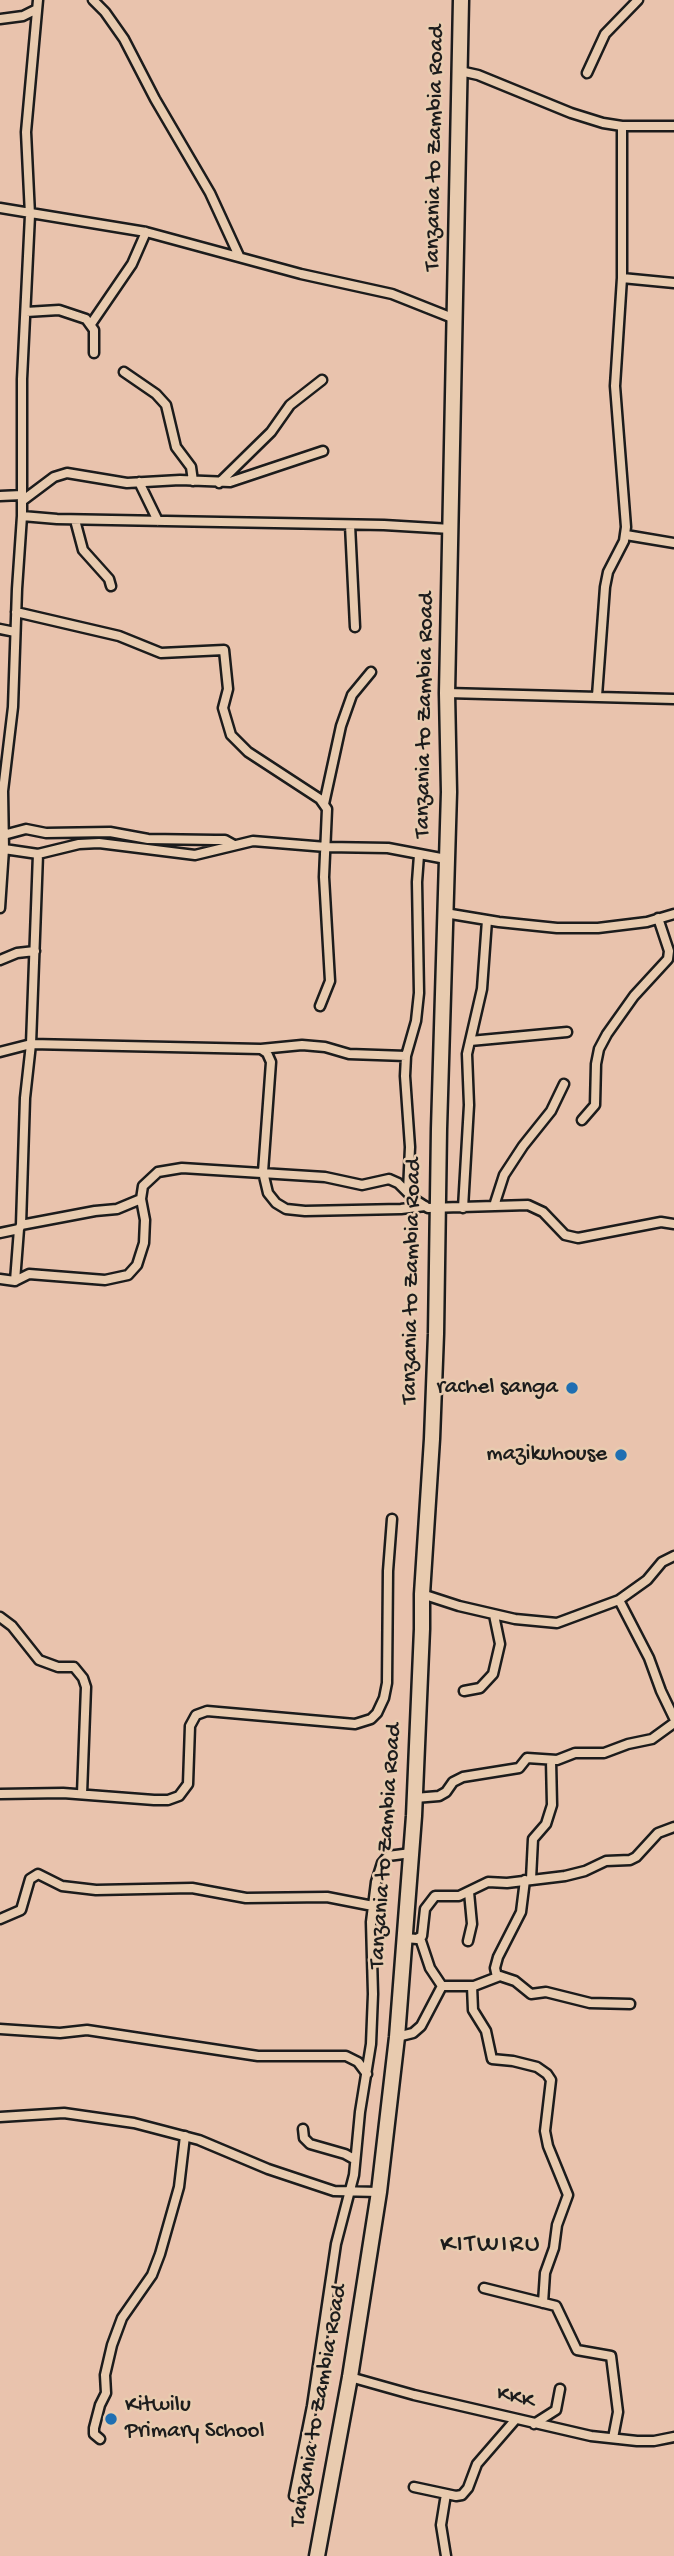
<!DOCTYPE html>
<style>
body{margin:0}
canvas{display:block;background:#e9c3ad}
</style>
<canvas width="674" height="2556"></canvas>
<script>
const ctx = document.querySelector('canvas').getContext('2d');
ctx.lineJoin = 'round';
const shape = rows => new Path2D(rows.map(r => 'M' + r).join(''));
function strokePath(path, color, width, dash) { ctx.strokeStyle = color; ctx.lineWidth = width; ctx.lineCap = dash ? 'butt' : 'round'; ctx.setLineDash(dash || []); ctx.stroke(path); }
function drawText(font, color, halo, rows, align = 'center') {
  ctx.font = font + ' "Gochi Hand",sans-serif'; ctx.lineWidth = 5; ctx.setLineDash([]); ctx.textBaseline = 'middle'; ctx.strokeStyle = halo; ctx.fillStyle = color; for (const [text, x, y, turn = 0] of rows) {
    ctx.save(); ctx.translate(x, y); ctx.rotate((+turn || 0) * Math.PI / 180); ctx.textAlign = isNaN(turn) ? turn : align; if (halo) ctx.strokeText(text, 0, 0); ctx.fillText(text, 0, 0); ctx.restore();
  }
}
const minor = shape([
 [93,0,105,12,124,39,155,99,210,193,239,256],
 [0,19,23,16,37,9],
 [460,71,478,75,571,113,603,123,622,126,674,126],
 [587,73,605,34,638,0],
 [0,208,146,232,301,274,392,294,455,319],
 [622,278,674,283],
 [26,312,59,310,86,319,94,330,94,353],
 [91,324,132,264,146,232],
 [124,372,156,394,166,405,176,447,191,467,193,481],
 [139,482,158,521],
 [219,483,271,432,290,405,322,380],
 [0,496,22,495],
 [22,501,54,477,67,473,127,483,180,480,230,482,323,451],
 [22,516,57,519,384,525,451,529],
 [75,520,83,550,109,579,111,586],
 [350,525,355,627],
 [626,535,674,543],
 [16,612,119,636,161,653,224,650,228,689,223,708,231,735,248,752,320,799,327,809,324,877,330,981,320,1006],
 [0,629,15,632],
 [447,693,674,699],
 [597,696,605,587,608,572,624,541,626,527,615,386,622,278,622,126],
 [324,804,341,726,352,695,371,672],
 [0,836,26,829,46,833,110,832,148,839,215,840,225,840,234,845],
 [4,849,38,854,79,844,99,843,195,855,253,841,326,847,388,848,446,859],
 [0,908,4,849,3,791,13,707,17,589,22,516,22,379,30,215,26,132,38,0],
 [445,913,499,922,557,928,598,928,647,922,674,914],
 [0,960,17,953,35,951],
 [470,1041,567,1032],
 [261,1049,302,1045,325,1047,349,1054,406,1056],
 [0,1052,31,1044,261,1049,267,1053,271,1062,263,1172,268,1193,276,1203,286,1209,305,1211,401,1209,425,1206],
 [582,1120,595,1105,596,1064,599,1049,607,1034,634,996,668,959,669,951,658,918],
 [408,1192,410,1147,405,1076,406,1056,416,1021,419,993,417,882,419,855],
 [494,1206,504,1175,523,1146,551,1111,564,1084],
 [463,1208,469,1105,467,1054,482,989,487,920],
 [21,1225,25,1098,31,1044,38,854],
 [0,1233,19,1229,21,1225,95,1211,117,1209,141,1199],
 [0,1279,15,1281,29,1274,105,1280,128,1275,137,1265,144,1243,145,1220,141,1199,143,1186,158,1172,182,1168,325,1177,362,1185,389,1179,398,1183,414,1199,428,1208,528,1205,543,1212,565,1235,578,1238,661,1222,674,1224],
 [15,1281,19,1229],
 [422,1594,459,1606,515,1619,557,1623,619,1600,647,1580,662,1562,674,1556],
 [619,1600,649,1658,661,1691,674,1718],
 [0,1617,12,1626,39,1660,58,1667,74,1667,83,1678,86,1687,82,1794],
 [464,1691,480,1688,493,1674,500,1644,494,1615],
 [0,1794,63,1793,154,1800,168,1800,179,1796,188,1784,190,1726,196,1715,207,1711,355,1724,371,1719,377,1713,384,1698,387,1683,388,1571,392,1519],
 [415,1798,439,1796,446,1792,453,1782,463,1777,519,1768,527,1758,557,1760,575,1753,604,1753,628,1744,652,1739,674,1723],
 [531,1879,533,1839,546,1824,552,1805,551,1760],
 [0,1919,21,1910,30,1879,38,1874,62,1886,96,1890,192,1888,246,1898,327,1897,373,1906],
 [405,1938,417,1939,422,1936,425,1909,435,1896,459,1896,488,1882,507,1883,565,1876,585,1871,606,1861,630,1860,636,1857,658,1833,674,1827],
 [420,1938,430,1968,442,1986],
 [468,1941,472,1924,469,1892],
 [497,1977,495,1968,498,1957,521,1912,525,1880],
 [472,1986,473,2010,486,2031,492,2059,513,2061,537,2067,547,2074,551,2080,545,2131,548,2146,568,2195,557,2225,554,2248,545,2273,543,2303],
 [0,2029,60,2033,87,2030,258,2056,346,2056,358,2062,367,2074],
 [397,2037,413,2033,421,2026,442,1986,474,1986,500,1976,515,1981,531,1994,546,1992,590,2003,630,2004],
 [0,2117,64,2113,134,2123,199,2140,268,2169,334,2191,379,2192],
 [303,2129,304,2138,310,2144,345,2154,354,2159],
 [484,2288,556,2306,577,2350,611,2356,618,2412,613,2438],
 [350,2377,414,2395,591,2436,637,2441,654,2441,674,2437],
 [534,2424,556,2410,560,2389],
 [100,2439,94,2434,94,2428,100,2405,106,2393,105,2375,112,2345,122,2318,152,2275,160,2254,179,2187,185,2136],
 [414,2487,456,2496,462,2495,468,2488,477,2464,516,2419],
 [446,2494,441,2525,446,2556],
 [294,2496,312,2406,336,2244,354,2175,360,2112,371,2044,373,1994,371,1922,376,1882,382,1863,388,1856,411,1853]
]);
const trunk = shape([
 [317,2556,350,2377,379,2192,397,2037,414,1816,422,1629,422,1594,432,1439,436,1334,439,1129,449,792,447,693,461,0]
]);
strokePath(minor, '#1c1c1c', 13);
strokePath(trunk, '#1c1c1c', 19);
strokePath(minor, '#e8cbaf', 8);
strokePath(trunk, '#e8cbaf', 14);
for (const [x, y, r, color] of [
 [572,1388,7,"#1f6fb2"],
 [621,1455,7,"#1f6fb2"],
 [111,2419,7,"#1f6fb2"]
]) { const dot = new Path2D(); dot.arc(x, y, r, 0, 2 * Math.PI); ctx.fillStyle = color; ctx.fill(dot); strokePath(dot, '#e8cbaf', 2.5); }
drawText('23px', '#1c1c1c', '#e8cbaf', [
 ["Tanzania to Zambia Road",436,148,-89],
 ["Tanzania to Zambia Road",426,715,-89],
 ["Tanzania to Zambia Road",413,1281,-89],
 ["Tanzania to Zambia Road",387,1846,-86],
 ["KKK",515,2399,14],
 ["Tanzania to Zambia Road",320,2406,-80]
]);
drawText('23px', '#1c1c1c', '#e8cbaf', [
 ["rachel sanga",558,1388],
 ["mazikuhouse",607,1455],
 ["Kitwilu",125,2406,"left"],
 ["Primary School",125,2432,"left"]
], 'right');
ctx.letterSpacing = '2px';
drawText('26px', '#1c1c1c', '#e8cbaf', [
 ["KITWIRU",491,2246]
]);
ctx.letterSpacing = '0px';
</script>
